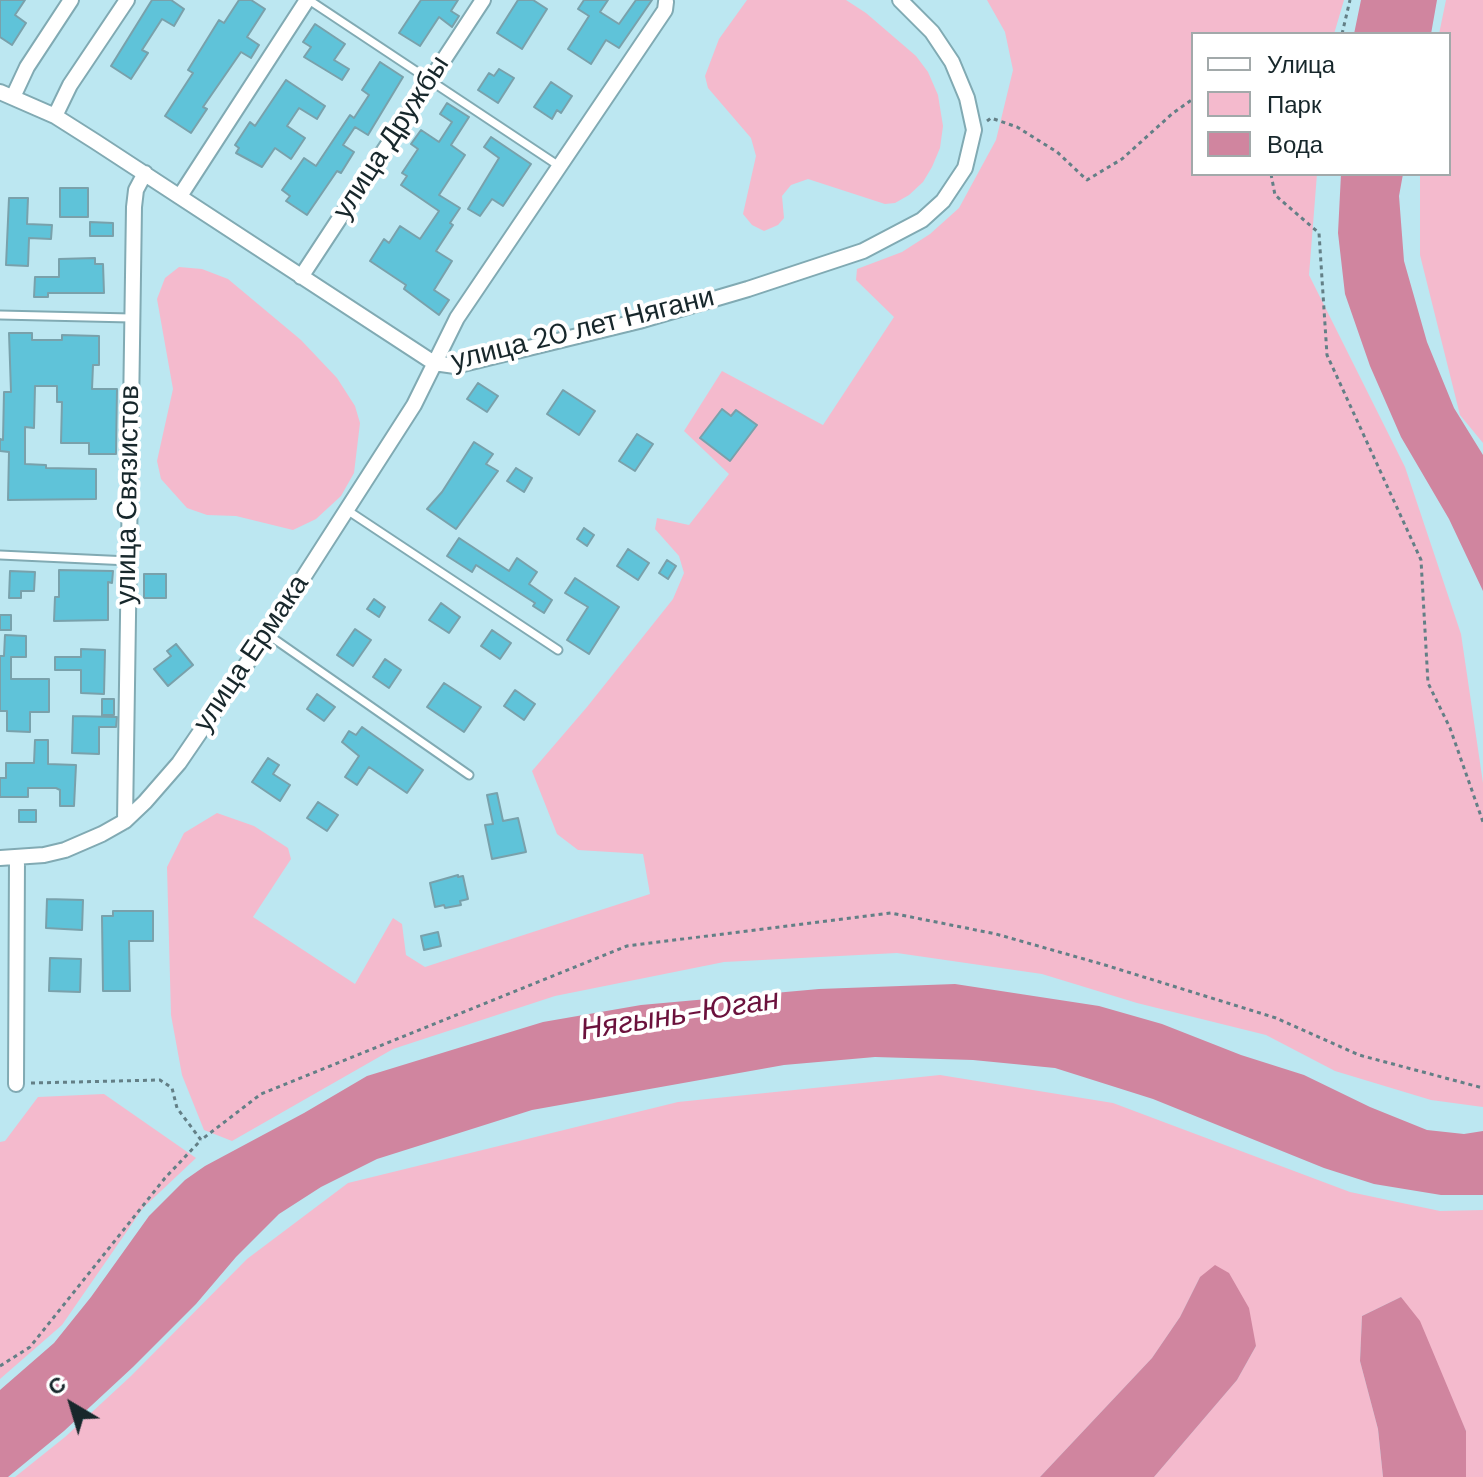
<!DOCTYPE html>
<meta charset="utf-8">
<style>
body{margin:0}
#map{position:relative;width:1483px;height:1477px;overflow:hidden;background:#bce7f1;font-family:"DM Sans",sans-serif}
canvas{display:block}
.legend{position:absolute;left:1191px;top:32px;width:260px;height:144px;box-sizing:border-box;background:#fff;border:2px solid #a2a9aa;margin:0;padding:10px 14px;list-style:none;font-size:24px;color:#17272b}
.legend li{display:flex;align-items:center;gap:16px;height:40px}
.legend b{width:40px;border:2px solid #a2a9aa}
.north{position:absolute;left:32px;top:1365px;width:80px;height:80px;-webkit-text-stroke:6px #fff;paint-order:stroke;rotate:322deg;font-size:22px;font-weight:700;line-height:32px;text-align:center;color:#17272b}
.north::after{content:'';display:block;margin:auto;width:28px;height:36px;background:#17272b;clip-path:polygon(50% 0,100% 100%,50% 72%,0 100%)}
</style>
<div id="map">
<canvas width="1483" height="1477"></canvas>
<ul class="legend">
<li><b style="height:10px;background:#fff"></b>Улица</li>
<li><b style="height:22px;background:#f4bacd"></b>Парк</li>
<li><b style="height:22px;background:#d0859f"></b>Вода</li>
</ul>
<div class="north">С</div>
</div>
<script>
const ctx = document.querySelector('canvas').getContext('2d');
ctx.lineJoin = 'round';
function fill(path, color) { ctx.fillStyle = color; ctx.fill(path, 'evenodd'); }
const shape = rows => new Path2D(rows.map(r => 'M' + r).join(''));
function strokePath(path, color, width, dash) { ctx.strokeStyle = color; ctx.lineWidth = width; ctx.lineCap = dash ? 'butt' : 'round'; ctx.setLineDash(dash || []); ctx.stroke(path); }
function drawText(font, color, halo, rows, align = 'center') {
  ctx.font = font + ' "DM Sans",sans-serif'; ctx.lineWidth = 8; ctx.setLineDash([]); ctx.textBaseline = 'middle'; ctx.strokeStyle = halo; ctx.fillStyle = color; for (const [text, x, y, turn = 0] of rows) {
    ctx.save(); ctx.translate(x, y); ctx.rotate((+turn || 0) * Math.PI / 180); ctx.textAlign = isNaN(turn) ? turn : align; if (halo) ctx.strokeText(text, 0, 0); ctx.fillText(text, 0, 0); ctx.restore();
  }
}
fill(shape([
 [747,0,846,0,866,13,916,56,928,72,938,95,943,126,940,148,932,167,923,182,909,195,895,203,885,204,808,179,791,185,782,196,784,218,778,225,764,231,752,225,743,214,756,156,751,138,708,88,705,76,719,39],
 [987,0,1344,0,1334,34,1193,34,1193,174,1317,174,1309,275,1405,467,1461,634,1483,783,1483,1107,1431,1100,1335,1071,1266,1035,1137,1003,1042,974,897,953,724,962,555,996,393,1049,232,1141,204,1130,182,1075,171,1015,167,867,184,833,217,813,254,826,288,848,291,859,253,917,355,984,393,918,402,924,406,955,425,967,650,894,643,854,578,850,557,834,532,771,587,707,673,599,684,573,679,556,655,529,657,518,689,525,729,474,684,431,722,371,823,425,894,317,856,280,857,269,902,252,930,234,959,208,996,140,1013,70,1005,32],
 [1446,0,1483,0,1483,443,1460,415,1420,255,1420,174,1449,174,1449,34,1439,34],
 [179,267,202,269,228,279,301,340,337,378,355,406,360,423,354,473,341,496,316,519,293,530,236,516,207,515,187,508,161,479,157,461,173,389,157,299,165,278],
 [940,1075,1113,1103,1350,1192,1440,1211,1483,1210,1483,1477,1466,1477,1466,1431,1401,1297,1362,1316,1360,1361,1378,1429,1383,1477,1154,1477,1237,1380,1256,1346,1200,1277,1180,1317,1152,1358,1040,1477,15,1477,65,1437,131,1376,247,1259,348,1183,678,1102],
 [104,1094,196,1158,143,1208,62,1325,0,1379,0,1142,5,1141,38,1097]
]), '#f4bacd');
fill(shape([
 [1361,0,1437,0,1431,34,1354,34],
 [1341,174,1403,174,1399,196,1404,261,1427,342,1454,408,1483,455,1483,591,1449,519,1401,437,1370,366,1345,294,1338,233],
 [955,984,1099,1006,1162,1024,1241,1055,1304,1075,1370,1107,1427,1130,1464,1134,1483,1131,1483,1195,1441,1195,1374,1184,1324,1168,1153,1099,1055,1068,973,1060,875,1057,784,1065,532,1110,377,1159,321,1187,279,1214,236,1257,196,1304,133,1367,64,1431,8,1477,0,1477,0,1390,54,1343,91,1297,149,1216,185,1180,205,1166,304,1113,367,1076,543,1022,641,1005,819,989],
 [1215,1265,1229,1273,1249,1308,1256,1346,1237,1380,1154,1477,1040,1477,1152,1358,1180,1317,1200,1277],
 [1401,1297,1420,1321,1466,1431,1466,1477,1383,1477,1378,1429,1360,1361,1362,1316]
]), '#d0859f');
const building = shape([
 [0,0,25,0,15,15,26,23,12,45,0,37,0,0],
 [152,0,171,0,184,9,174,26,162,19,142,50,148,53,131,79,111,66,152,0],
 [239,0,251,0,265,9,247,37,259,45,251,58,241,52,203,107,207,109,191,133,165,116,193,73,188,70,219,20,224,23,239,0],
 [421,0,458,0,451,11,459,16,452,27,439,17,420,46,399,33,421,0],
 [518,0,533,0,547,9,522,49,497,33,518,0],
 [584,0,608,0,600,12,619,24,636,0,652,0,619,48,606,40,591,64,568,49,589,16,578,9,584,0],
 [315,24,345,44,334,60,349,69,342,80,304,57,311,47,303,42,315,24],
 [380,62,403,77,368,135,355,127,343,145,354,152,341,173,337,171,307,215,286,201,290,196,282,190,304,158,316,166,350,115,354,118,369,95,362,90,380,62],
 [499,69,514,78,498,103,478,90,489,73,494,76,499,69],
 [286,80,325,106,317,119,299,108,287,126,305,138,291,159,275,148,262,167,236,153,239,148,235,145,250,122,255,126,286,80],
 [551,82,572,96,561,113,557,110,552,119,534,107,551,82],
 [447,103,469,117,451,145,465,155,439,195,460,208,450,223,453,225,436,251,452,261,434,290,449,300,439,315,404,289,406,285,370,261,384,239,389,243,400,226,420,239,439,211,401,185,407,176,402,173,418,149,411,144,421,130,439,142,452,122,440,114,447,103],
 [491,137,531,164,503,206,492,199,480,216,468,209,499,158,484,147,491,137],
 [60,188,88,188,88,217,60,217,60,188],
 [9,198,28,198,27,224,52,225,51,239,29,238,28,266,6,265,9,198],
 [90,222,113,223,113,236,90,236,90,222],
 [95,258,95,264,103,264,104,293,48,293,48,297,34,297,35,277,59,277,59,259,95,258],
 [9,333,32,333,32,340,62,340,62,335,99,336,99,365,93,365,92,389,117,389,116,454,89,454,89,443,61,443,62,402,57,402,57,386,35,386,34,428,25,427,25,464,46,465,46,468,96,469,96,499,8,500,9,452,0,451,0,439,3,440,4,392,11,392,9,333],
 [478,383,498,396,487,412,467,399,478,383],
 [563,390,595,411,579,435,547,414,563,390],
 [722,409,731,416,736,410,757,425,730,461,700,438,722,409],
 [637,434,653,444,635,471,619,461,637,434],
 [474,442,493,454,486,464,498,471,456,529,427,509,442,492,474,442],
 [516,468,532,478,524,492,507,481,516,468],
 [584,528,594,535,587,546,577,539,584,528],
 [459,538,509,571,517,558,537,572,529,584,552,600,544,613,533,606,535,603,476,565,472,572,447,556,459,538],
 [628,549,649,563,638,580,617,566,628,549],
 [667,560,676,566,668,579,659,573,667,560],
 [59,570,113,571,112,583,108,582,108,620,54,621,55,597,59,597,59,570],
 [10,571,35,572,34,591,21,591,21,598,9,598,10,571],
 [144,574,166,574,166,598,144,598,144,574],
 [575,578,619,607,589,654,567,640,588,607,565,593,575,578],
 [374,599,385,607,379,617,367,609,374,599],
 [441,603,460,617,449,633,429,620,441,603],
 [0,615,11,615,11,630,0,630,0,615],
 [355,629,371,640,353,666,337,655,355,629],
 [492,630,511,643,500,659,481,646,492,630],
 [5,635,26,636,26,657,11,657,11,679,49,679,49,712,30,712,30,732,7,731,7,711,0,711,0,656,4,656,5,635],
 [176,644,193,665,168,686,154,669,171,656,167,651,176,644],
 [81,649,105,650,104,694,81,693,81,670,55,670,55,657,81,657,81,649],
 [385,659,401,670,389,688,373,677,385,659],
 [444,683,481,707,464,732,427,707,444,683],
 [515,690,535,704,524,720,504,706,515,690],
 [317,694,335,707,324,721,307,709,317,694],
 [102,699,114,699,114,715,102,715,102,699],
 [73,716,117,717,116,727,99,727,99,754,72,753,73,716],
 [362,727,423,770,407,793,369,767,357,785,345,777,359,756,342,742,349,731,356,735,362,727],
 [35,740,48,740,48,764,76,765,74,806,60,806,60,790,56,788,28,788,28,797,0,797,0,778,6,778,6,763,34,763,35,740],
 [268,758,279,765,273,774,290,785,280,801,252,782,268,758],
 [497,793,503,821,518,818,526,852,492,859,485,825,493,824,487,795,497,793],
 [318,802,338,815,327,831,307,818,318,802],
 [19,810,36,810,36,822,19,822,19,810],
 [458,875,458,877,463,876,468,899,460,901,461,905,445,908,444,905,435,907,430,883,458,875],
 [47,899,83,900,82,930,46,928,47,899],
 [113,911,153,911,153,941,129,941,130,991,103,991,102,916,113,916,113,911],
 [438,932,441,946,424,950,421,936,438,932],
 [50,958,81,959,80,992,49,991,50,958]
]);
fill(building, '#5fc3d9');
strokePath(building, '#79a1ab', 2);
const service = shape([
 [309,0,559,166],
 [0,315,131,318],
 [347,510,558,650],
 [0,555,129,561],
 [267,634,469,775]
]);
const minor = shape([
 [0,92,55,116,96,142,434,363,455,366,639,321,748,289,863,251,922,220,943,201,965,168,974,130,967,98,952,62,932,32,900,0],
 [13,97,27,67,71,0],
 [55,116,70,85,127,0],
 [180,196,307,0],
 [301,277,483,0],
 [125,821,134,207,136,190,145,173],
 [0,858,44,855,65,850,102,834,125,821,145,802,179,763,267,634,414,405,457,318,665,10,666,2],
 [16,1084,17,857]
]);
strokePath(service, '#81aab3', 11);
strokePath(minor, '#81aab3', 18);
strokePath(shape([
 [1342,34,1350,0],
 [987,121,991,118,1017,127,1057,152,1087,180,1122,159,1173,113,1193,99],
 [1271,174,1275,195,1319,233,1327,355,1421,560,1428,683,1450,728,1483,822],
 [31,1083,160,1080,172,1088,177,1108,201,1140,261,1094,627,946,891,913,996,934,1105,965,1276,1018,1359,1055,1483,1088],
 [0,1366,30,1347,165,1178,201,1140]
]), '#637f86', 3, [4, 4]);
strokePath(service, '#fff', 7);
strokePath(minor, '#fff', 14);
drawText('28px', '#17272b', '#fff', [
 ["улица Дружбы",392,138,-57],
 ["улица 20 лет Нягани",583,330,-14],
 ["улица Связистов",129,495,-89],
 ["улица Ермака",252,654,-56]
]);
drawText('italic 30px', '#6b113c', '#fff', [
 ["Нягынь-Юган",680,1016,-9]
]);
</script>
